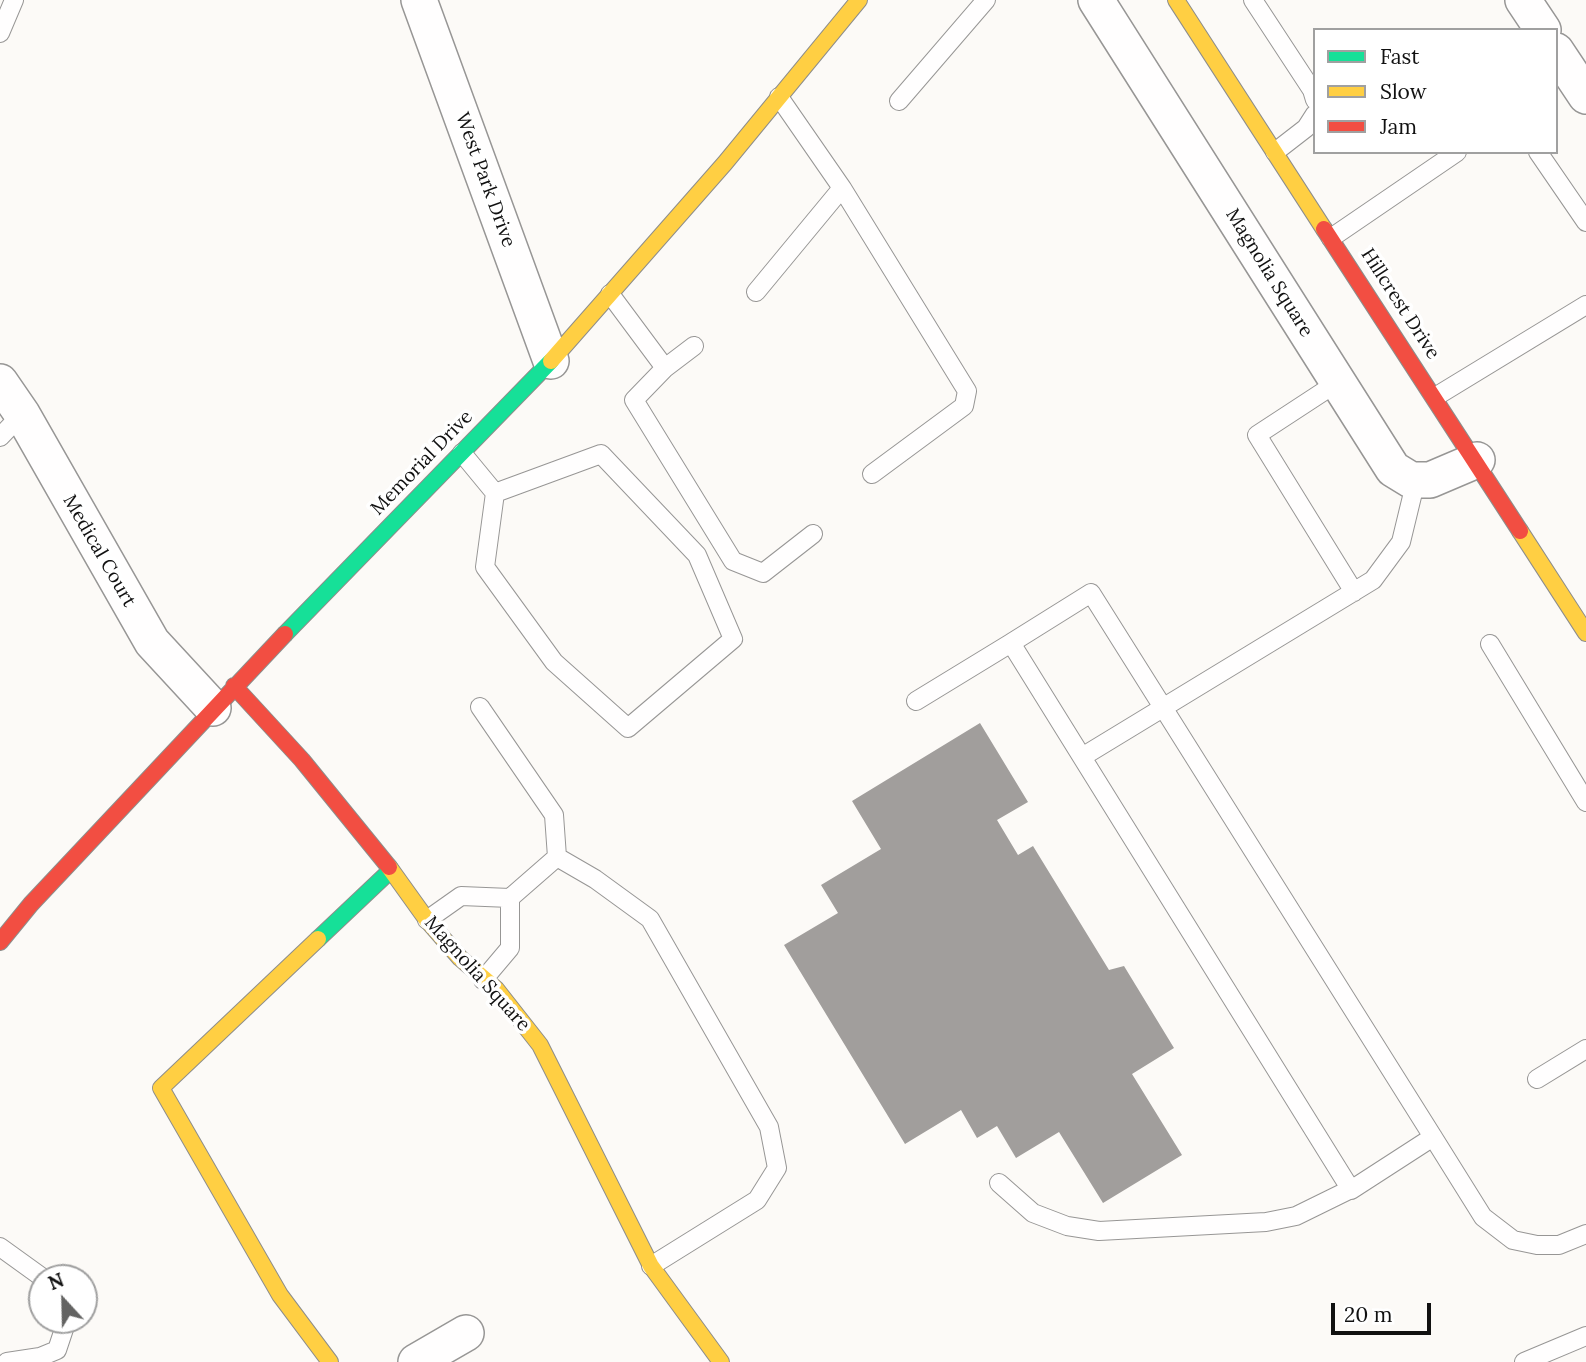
<!DOCTYPE html>
<style>
body{margin:0}
#map{position:relative;width:1586px;height:1362px;overflow:hidden;background:#fcfaf7;font-family:Lora,serif}
canvas{display:block}
.legend{position:absolute;left:1313px;top:28px;width:245px;height:126px;box-sizing:border-box;background:#fff;border:2px solid #a0a0a0;margin:0;padding:9px 12px;list-style:none;font-size:21px;color:#111}
.legend li{display:flex;align-items:center;gap:14px;height:35px}
.legend b{width:35px;border:2px solid #a0a0a0}
.north{position:absolute;left:28px;top:1264px;width:70px;height:70px;box-sizing:border-box;background:#fff;border:2px solid #a0a0a0;border-radius:50%;rotate:338deg;font-size:19px;font-weight:700;line-height:28px;text-align:center;color:#111}
.north::after{content:'';display:block;margin:auto;width:24px;height:32px;background:#636362;clip-path:polygon(50% 0,100% 100%,50% 72%,0 100%)}
.scale{position:absolute;left:1331px;top:1303px;width:100px;height:32px;box-sizing:border-box;border:4px solid #111;border-top:0;padding-left:9px;font-size:21px;line-height:24px;white-space:nowrap;color:#111;-webkit-text-stroke:5px #fff;paint-order:stroke}
</style>
<div id="map">
<canvas width="1586" height="1362"></canvas>
<ul class="legend">
<li><b style="height:9px;background:#16e098"></b>Fast</li>
<li><b style="height:9px;background:#ffcf43"></b>Slow</li>
<li><b style="height:9px;background:#f24e42"></b>Jam</li>
</ul>
<div class="north">N</div>
<div class="scale">20 m</div>
</div>
<script>
const ctx = document.querySelector('canvas').getContext('2d');
ctx.lineJoin = 'round';
function fill(path, color) { ctx.fillStyle = color; ctx.fill(path, 'evenodd'); }
const shape = rows => new Path2D(rows.map(r => 'M' + r).join(''));
function strokePath(path, color, width, dash) { ctx.strokeStyle = color; ctx.lineWidth = width; ctx.lineCap = dash ? 'butt' : 'round'; ctx.setLineDash(dash || []); ctx.stroke(path); }
function drawText(font, color, halo, rows, align = 'center') {
  ctx.font = font + ' Lora,serif'; ctx.lineWidth = 7; ctx.setLineDash([]); ctx.textBaseline = 'middle'; ctx.strokeStyle = halo; ctx.fillStyle = color; for (const [text, x, y, turn = 0] of rows) {
    ctx.save(); ctx.translate(x, y); ctx.rotate((+turn || 0) * Math.PI / 180); ctx.textAlign = isNaN(turn) ? turn : align; if (halo) ctx.strokeText(text, 0, 0); ctx.fillText(text, 0, 0); ctx.restore();
  }
}
fill(shape([
 [980,723,1028,802,997,820,1018,855,1033,846,1109,970,1124,966,1174,1048,1132,1074,1182,1155,1103,1203,1059,1132,1016,1158,997,1126,977,1138,961,1110,905,1144,784,945,838,913,821,885,881,849,852,801]
]), '#a19e9c');
const lane = shape([
 [1253,0,1312,90,1315,100],
 [0,33,14,0],
 [779,97,842,188,967,391,964,406,872,474],
 [899,101,986,0],
 [1275,152,1306,128,1315,114],
 [1538,152,1586,222],
 [1331,238,1457,152],
 [756,292,842,188],
 [610,294,665,368,634,400,733,561,763,573,813,534],
 [665,368,694,346],
 [1338,382,1257,435,1354,592],
 [1435,397,1586,305],
 [0,437,22,414],
 [462,453,495,493,485,567,554,662,628,728,733,639,697,555,601,454,495,493],
 [1490,644,1586,802],
 [916,701,1011,643],
 [480,707,554,815,557,857,595,879,650,919,769,1127,777,1168,757,1200,651,1266],
 [1082,757,1373,580,1401,542,1416,480],
 [510,898,557,857],
 [427,920,461,896,510,898,510,948,483,980],
 [1537,1079,1586,1049],
 [1433,1137,1351,1190,1011,643,1091,593,1164,709,1433,1137,1483,1217,1513,1240,1537,1245,1559,1245,1586,1234],
 [999,1183,1033,1213,1067,1226,1099,1231,1266,1222,1296,1216,1351,1189],
 [0,1247,43,1278],
 [7,1362,40,1357,57,1350,67,1320],
 [1524,1362,1586,1336]
]);
const street = shape([
 [419,0,551,361],
 [1096,0,1393,469,1411,480,1430,480,1477,460],
 [1523,0,1543,30],
 [1556,51,1586,96],
 [0,382,22,414,152,642,213,708],
 [416,1362,466,1333]
]);
const fast = shape([
 [285,634,551,361],
 [318,939,391,870]
]);
const slow = shape([
 [1176,0,1324,229],
 [551,361,725,163,859,0],
 [1520,531,1586,633],
 [389,867,427,920,460,958,496,989,540,1045,651,1266,721,1362],
 [318,939,161,1088,280,1295,330,1362]
]);
const jam = shape([
 [1324,229,1520,531],
 [234,686,302,760,389,867],
 [0,942,31,904,285,634]
]);
strokePath(lane, '#979695', 20);
strokePath(street, '#979695', 38);
strokePath(fast, '#8d8d8b', 18);
strokePath(slow, '#8d8d8b', 18);
strokePath(jam, '#8d8d8b', 18);
strokePath(lane, '#fffefe', 18);
strokePath(street, '#fffefe', 35);
strokePath(fast, '#16e098', 16);
strokePath(slow, '#ffcf43', 16);
strokePath(jam, '#f24e42', 16);
drawText('19px', '#111', '#fff', [
 ["West Park Drive",485,180,70],
 ["Magnolia Square",1269,273,58],
 ["Hillcrest Drive",1400,304,57],
 ["Memorial Drive",422,463,-46],
 ["Medical Court",99,551,60],
 ["Magnolia Square",477,974,48]
]);
</script>
